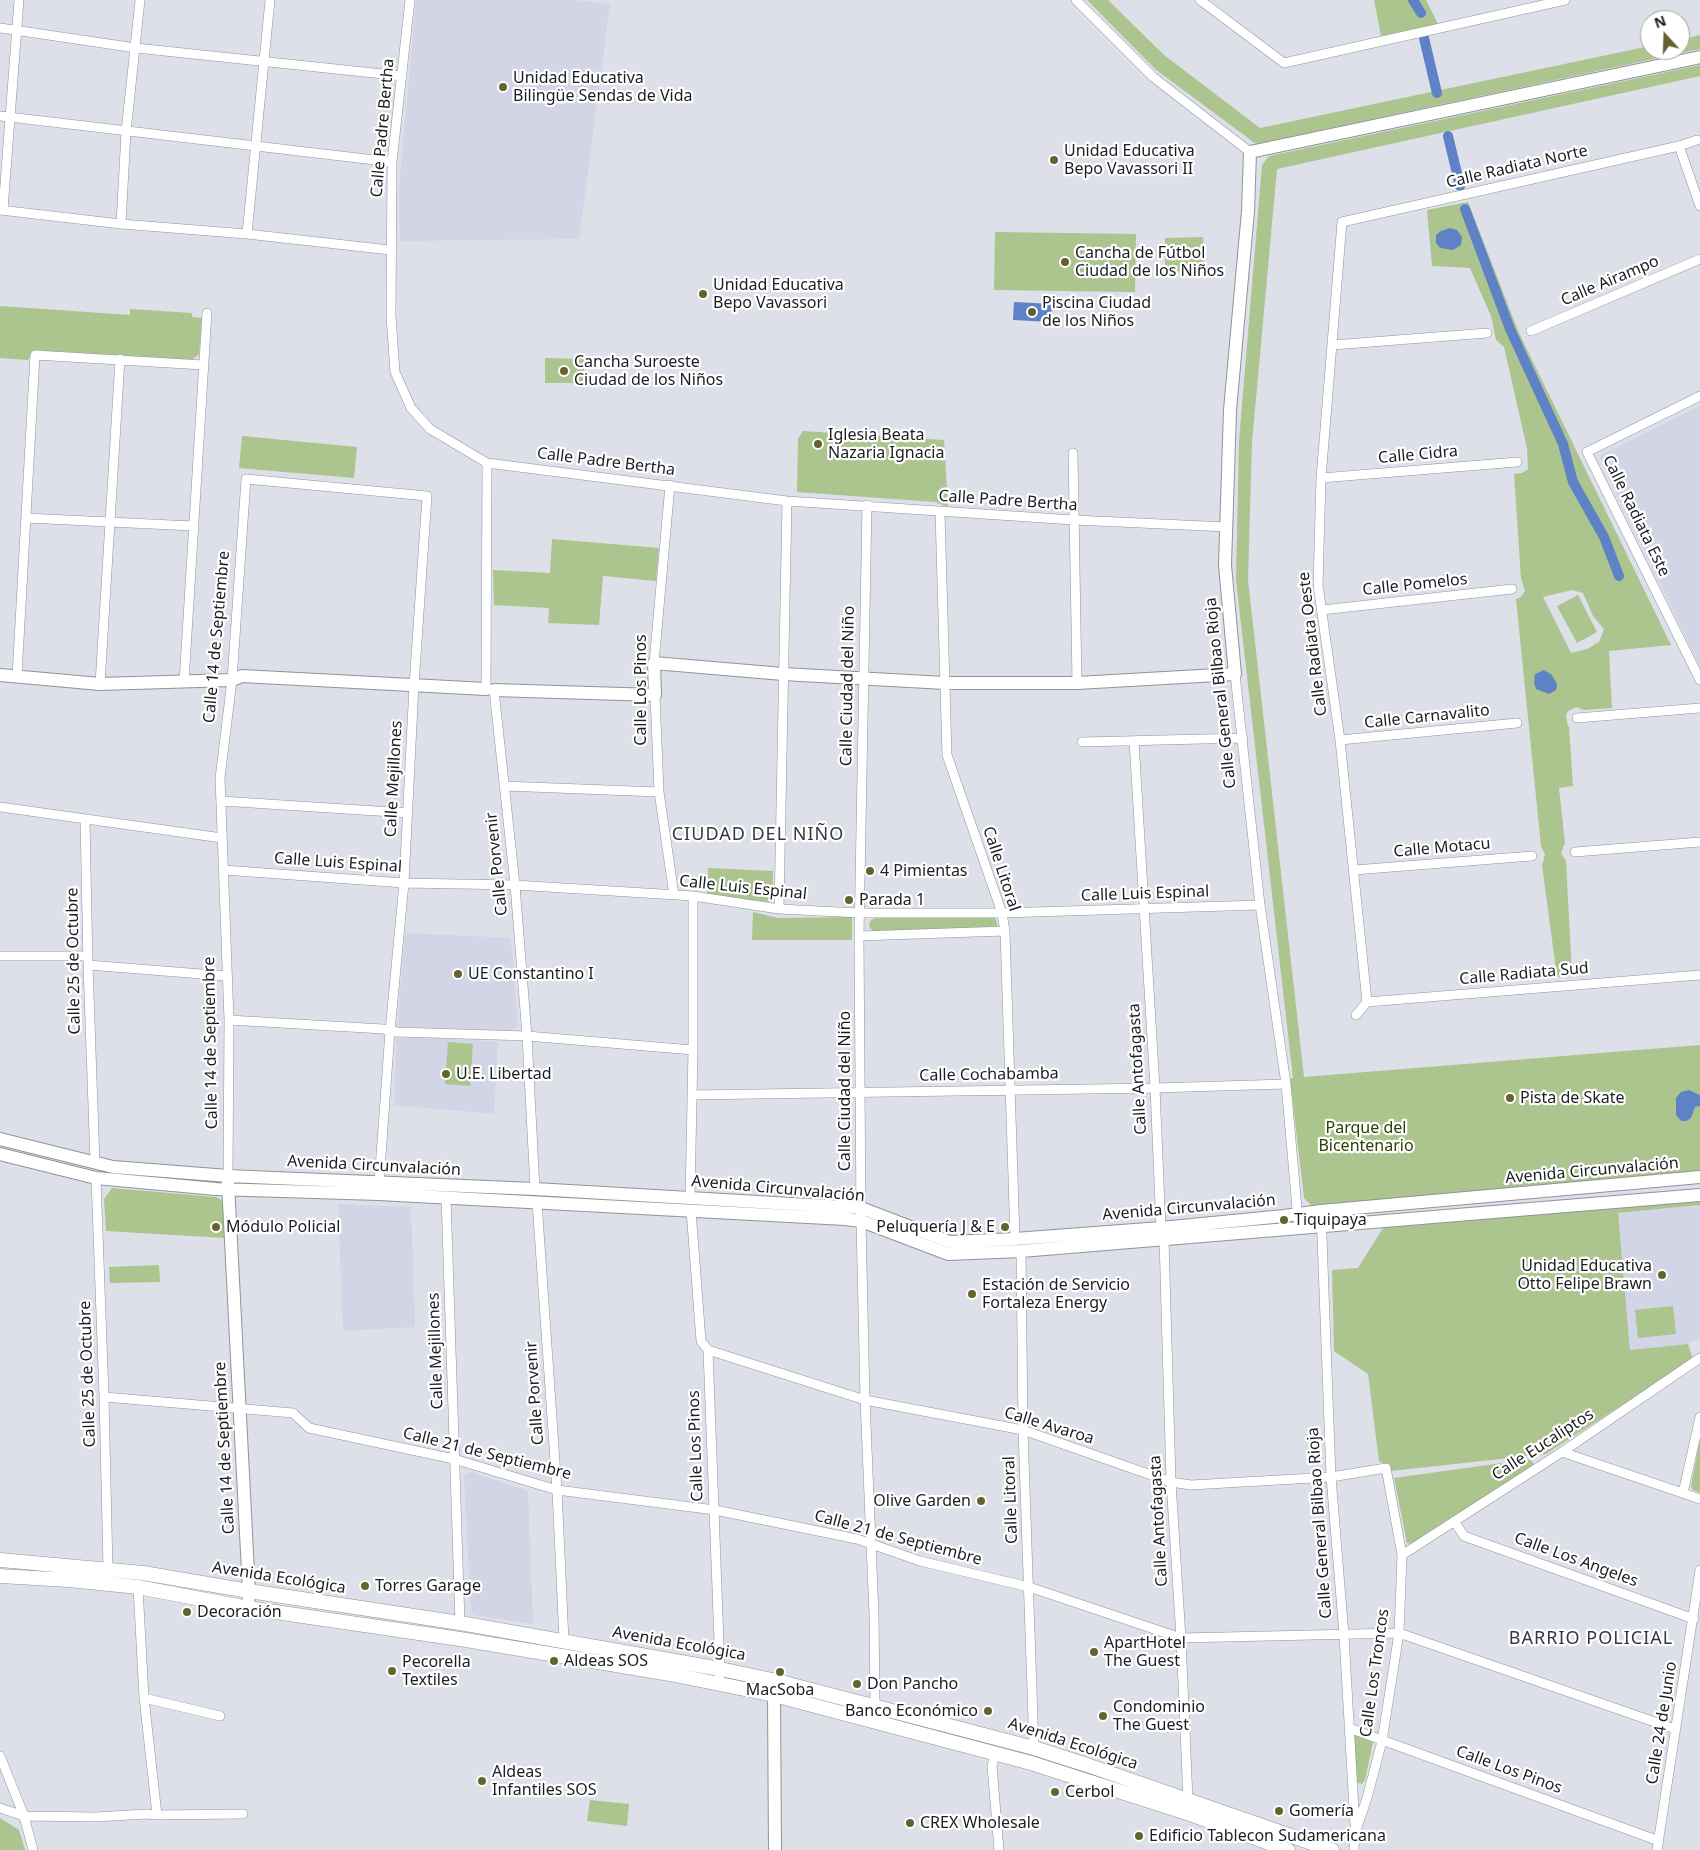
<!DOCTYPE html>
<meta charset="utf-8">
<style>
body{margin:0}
#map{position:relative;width:1700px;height:1850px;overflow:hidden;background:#dddfe9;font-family:"Noto Sans",sans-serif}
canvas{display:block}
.north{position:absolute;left:1640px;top:10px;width:50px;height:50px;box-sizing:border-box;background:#fff;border:1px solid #a5a5a6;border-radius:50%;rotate:340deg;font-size:14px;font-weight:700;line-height:20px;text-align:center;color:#1d1d21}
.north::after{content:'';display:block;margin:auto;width:18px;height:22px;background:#646330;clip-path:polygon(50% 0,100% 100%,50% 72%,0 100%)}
</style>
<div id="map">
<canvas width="1700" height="1850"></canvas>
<div class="north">N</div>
</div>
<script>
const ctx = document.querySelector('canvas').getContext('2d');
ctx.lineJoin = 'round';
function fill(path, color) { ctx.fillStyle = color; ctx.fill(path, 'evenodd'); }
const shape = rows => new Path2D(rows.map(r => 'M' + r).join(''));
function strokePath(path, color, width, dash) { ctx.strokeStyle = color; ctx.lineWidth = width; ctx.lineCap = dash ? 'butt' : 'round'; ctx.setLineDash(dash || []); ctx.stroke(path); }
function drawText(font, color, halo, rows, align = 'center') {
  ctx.font = font + ' "Noto Sans",sans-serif'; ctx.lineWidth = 4.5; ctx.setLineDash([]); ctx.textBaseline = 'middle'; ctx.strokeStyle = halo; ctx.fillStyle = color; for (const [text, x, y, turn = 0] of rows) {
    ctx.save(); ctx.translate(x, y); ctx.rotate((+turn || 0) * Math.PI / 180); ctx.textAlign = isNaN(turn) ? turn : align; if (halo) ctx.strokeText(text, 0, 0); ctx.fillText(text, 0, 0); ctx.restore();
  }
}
fill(shape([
 [416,0,573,0,610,4,579,239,400,241,399,189],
 [1700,406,1700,667,1599,456],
 [405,933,511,938,518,1024,512,1031,397,1027],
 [422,1037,498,1042,494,1114,394,1105,396,1038],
 [338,1204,411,1207,415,1327,343,1331],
 [1700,1205,1700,1337,1688,1344,1630,1350,1618,1213],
 [471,1472,528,1491,533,1624,474,1615,471,1612,464,1476]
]), '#d1d5e6');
fill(shape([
 [1087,0,1108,0,1164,55,1260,128,1650,46,1650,50,1680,50,1680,40,1700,35,1700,49,1256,144,1155,69],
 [1374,0,1426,0,1438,24,1381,36],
 [1700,65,1700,76,1277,169,1252,442,1248,580,1304,1077,1700,1045,1700,1171,1318,1207,1311,1205,1304,1198,1290,1078,1293,1078,1236,580,1239,441,1262,165,1269,156],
 [1468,202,1519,333,1671,645,1609,651,1612,708,1584,710,1576,707,1568,711,1566,715,1567,723,1569,727,1573,786,1559,788,1565,843,1561,853,1566,861,1572,976,1557,977,1542,865,1545,855,1541,846,1516,599,1521,597,1525,591,1521,578,1514,474,1522,473,1528,469,1527,448,1504,347,1496,340,1491,316,1470,268,1432,266,1427,210],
 [1572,590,1583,593,1593,616,1604,629,1599,642,1587,649,1571,653,1543,597],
 [995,232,1136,234,1135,292,994,290],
 [1203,237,1204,271,1165,272,1165,238],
 [0,306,130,315,130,309,192,313,192,317,202,318,199,354,192,360,33,350,28,360,0,358],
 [545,358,584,359,584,383,545,383],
 [803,431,944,440,948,507,935,502,797,492,798,439],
 [242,436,357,447,354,478,239,468],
 [552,539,659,548,656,581,603,576,599,625,548,623,549,608,494,605,493,570,550,573],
 [1578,595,1597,632,1577,643,1557,606],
 [708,868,773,871,772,902,707,896],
 [753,912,778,918,852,917,852,940,752,940],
 [991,917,996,919,998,927,874,933,869,926,871,920,876,918],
 [448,1042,473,1044,470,1086,445,1084],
 [112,1188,216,1197,221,1200,224,1205,225,1238,106,1231,104,1199],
 [1700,1200,1700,1205,1618,1213,1630,1350,1688,1344,1693,1359,1546,1454,1391,1471,1390,1467,1379,1461,1368,1374,1334,1351,1332,1270,1358,1268,1383,1228],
 [159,1265,160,1282,110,1283,109,1267],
 [1673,1306,1676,1334,1638,1338,1635,1310],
 [1700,1440,1700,1493,1693,1490,1691,1486],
 [1531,1459,1534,1465,1411,1544,1407,1543,1394,1478],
 [1353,1734,1373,1742,1365,1780,1362,1784,1356,1782],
 [590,1800,629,1804,627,1826,587,1821],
 [0,1818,19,1830,25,1850,0,1850]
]), '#acc48e');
fill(shape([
 [1450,228,1457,230,1462,237,1461,245,1453,250,1440,248,1436,243,1436,235,1441,231],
 [1014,302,1052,304,1051,322,1013,320],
 [1544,670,1552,675,1557,684,1556,690,1549,694,1536,689,1534,683,1535,674],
 [1689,1090,1700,1095,1700,1106,1695,1107,1691,1118,1686,1121,1681,1121,1676,1115,1676,1098,1681,1092]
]), '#5f82c7');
strokePath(shape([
 [1413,0,1421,13],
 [1424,38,1437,93],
 [1448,136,1460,186],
 [1465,209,1510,329,1563,444,1573,482,1604,537,1619,576]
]), '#5f82c7', 10);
const street = shape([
 [410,0,392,162,391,316,395,372,411,408,430,429,487,463,787,501,1074,520,1227,527],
 [1076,0,1153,77,1250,152],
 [1200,0,1284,63,1565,0],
 [0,28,136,48,402,76],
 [0,116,392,162],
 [1679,146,1700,206],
 [0,210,121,224,247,234,390,250],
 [3,210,19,0],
 [121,224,126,132,140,0],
 [247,234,270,0],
 [1531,331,1700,259],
 [1333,345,1487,333],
 [1700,396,1587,452,1700,680],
 [1073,453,1077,683],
 [487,463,486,689,494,690,515,885,527,1036,535,1189],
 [1321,478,1517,462],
 [867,505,859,936,861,1221,865,1400,874,1614,875,1706],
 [940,512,947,755,1002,913,1005,931,1015,1239],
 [26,518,193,526],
 [1322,610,1512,589],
 [654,663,670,485],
 [1235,674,1260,905,1286,1084,1298,1220],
 [17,676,35,355,203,365],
 [184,682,207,313],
 [100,684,120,359],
 [655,695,659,792,674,895],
 [1577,718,1700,708],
 [1340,740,1517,723],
 [1134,741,1155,1088,1161,1228],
 [1082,742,1243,738],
 [504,786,659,792],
 [221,801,408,813],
 [0,807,222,838],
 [85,819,88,965,95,1163],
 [1575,852,1700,842],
 [223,870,404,883,515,885,693,896,779,909,859,913,1002,913,1260,905],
 [1354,870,1532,856],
 [779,909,787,501],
 [859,936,1005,931],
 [0,956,88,956],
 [88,965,227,976],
 [1367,1002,1340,740,1318,585,1321,478,1342,222,1679,146,1697,140],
 [1356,1015,1367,1002,1700,975],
 [229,1020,383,1029,397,1032,527,1036,693,1050],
 [692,1095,1155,1088,1286,1084],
 [228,1176,229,1020,220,778,232,680,246,479,427,496,414,685,404,883,390,1031,379,1183],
 [96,1178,104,1397,108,1569],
 [446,1197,460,1623],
 [690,1198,693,1050,693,896],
 [537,1202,557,1490,564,1641],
 [691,1210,701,1341,708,1350,720,1669,719,1684],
 [1321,1211,1331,1477,1344,1635,1355,1827],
 [1164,1239,1171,1482,1181,1638,1188,1800],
 [1021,1251,1023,1430,1034,1748],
 [708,1350,865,1400,1023,1430,1171,1482,1191,1485,1331,1477,1386,1468,1402,1555,1399,1633,1382,1741,1367,1798,1355,1833,1354,1850],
 [104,1397,293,1413,309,1428,454,1459,557,1490,715,1510,857,1539,920,1561,1029,1587,1181,1638,1399,1633,1675,1729],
 [1562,1452,1700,1499],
 [1683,1493,1700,1417],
 [1454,1521,1464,1536,1472,1539,1694,1619],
 [1402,1555,1562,1452,1700,1358],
 [138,1587,144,1698,157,1815],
 [144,1698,220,1716],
 [1349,1728,1659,1841],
 [995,1753,992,1766,999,1850],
 [0,1756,24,1816,33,1850],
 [0,1808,24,1816,96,1817,146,1814,157,1815,243,1814],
 [1657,1850,1700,1570]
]);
const secondary = shape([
 [0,675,100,684,232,680,242,676,486,689],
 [494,690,655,695,654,663,783,674,945,683,1077,683,1235,674,1225,565,1230,410,1248,211,1250,152,1700,57],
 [0,1139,113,1167,228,1176,535,1189,861,1208,950,1242,1015,1239,1161,1228,1284,1216,1321,1211,1700,1177],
 [0,1154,96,1178,216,1189,379,1194,845,1219,861,1221,948,1254,1021,1251,1700,1195],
 [228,1183,249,1591,248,1608],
 [775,1850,774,1695,776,1686]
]);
const primary = shape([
 [0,1560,143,1573,249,1591,460,1623,720,1669,777,1681,1034,1748,1087,1765,1332,1850],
 [0,1576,69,1580,138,1587,248,1608,460,1639,670,1674,774,1695,1031,1763,1187,1813,1288,1850]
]);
strokePath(street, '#91939c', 10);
strokePath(secondary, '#91939c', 14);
strokePath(primary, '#91939c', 15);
strokePath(street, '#fff', 9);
strokePath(secondary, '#fff', 12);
strokePath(primary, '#fff', 14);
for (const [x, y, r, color] of [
 [503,87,5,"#646330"],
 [1054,160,5,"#646330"],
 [1065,262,5,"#646330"],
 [703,294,5,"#646330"],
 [1032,312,5,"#646330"],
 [564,371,5,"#646330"],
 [818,444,5,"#646330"],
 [870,871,5,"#646330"],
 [849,900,5,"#646330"],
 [458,974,5,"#646330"],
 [446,1074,5,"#646330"],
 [1510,1098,5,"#646330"],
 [1284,1220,5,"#646330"],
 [216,1227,5,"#646330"],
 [1005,1227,5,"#646330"],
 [1662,1275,5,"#646330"],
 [972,1294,5,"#646330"],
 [981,1501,5,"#646330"],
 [365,1586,5,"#646330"],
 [187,1612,5,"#646330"],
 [1094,1652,5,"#646330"],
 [554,1661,5,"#646330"],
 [392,1671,5,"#646330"],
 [780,1672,5,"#646330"],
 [857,1684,5,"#646330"],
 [988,1711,5,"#646330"],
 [1103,1716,5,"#646330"],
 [482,1781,5,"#646330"],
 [1055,1792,5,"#646330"],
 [1279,1811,5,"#646330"],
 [910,1823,5,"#646330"],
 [1139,1836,5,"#646330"]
]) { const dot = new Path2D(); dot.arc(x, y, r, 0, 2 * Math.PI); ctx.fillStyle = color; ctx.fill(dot); strokePath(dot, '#fff', 2); }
drawText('16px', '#1d1d21', '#fff', [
 ["Unidad Educativa",513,78],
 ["Bilingüe Sendas de Vida",513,96],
 ["Unidad Educativa",1064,151],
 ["Bepo Vavassori II",1064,169],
 ["Cancha de Fútbol",1075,253],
 ["Ciudad de los Niños",1075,271],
 ["Unidad Educativa",713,285],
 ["Bepo Vavassori",713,303],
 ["Piscina Ciudad",1042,303],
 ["de los Niños",1042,321],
 ["Cancha Suroeste",574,362],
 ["Ciudad de los Niños",574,380],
 ["Iglesia Beata",828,435],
 ["Nazaria Ignacia",828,453],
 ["4 Pimientas",880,871],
 ["Parada 1",859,900],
 ["UE Constantino I",468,974],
 ["U.E. Libertad",456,1074],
 ["Pista de Skate",1520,1098],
 ["Tiquipaya",1294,1220],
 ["Módulo Policial",226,1227],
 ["Peluquería J & E",995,1227,"right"],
 ["Unidad Educativa",1652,1266,"right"],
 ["Otto Felipe Brawn",1652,1284,"right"],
 ["Estación de Servicio",982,1285],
 ["Fortaleza Energy",982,1303],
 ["Olive Garden",971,1501,"right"],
 ["Torres Garage",375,1586],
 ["Decoración",197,1612],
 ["ApartHotel",1104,1643],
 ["The Guest",1104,1661],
 ["Aldeas SOS",564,1661],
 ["Pecorella",402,1662],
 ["Textiles",402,1680],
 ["Don Pancho",867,1684],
 ["MacSoba",780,1690,"center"],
 ["Condominio",1113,1707],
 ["The Guest",1113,1725],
 ["Banco Económico",978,1711,"right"],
 ["Aldeas",492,1772],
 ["Infantiles SOS",492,1790],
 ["Cerbol",1065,1792],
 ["Gomería",1289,1811],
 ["CREX Wholesale",920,1823],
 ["Edificio Tablecon Sudamericana",1149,1836]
], 'left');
drawText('16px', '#1d1d21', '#fff', [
 ["Calle Padre Bertha",383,128,-85],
 ["Calle Radiata Norte",1517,167,-13],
 ["Calle Airampo",1610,281,-23],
 ["Calle Cidra",1418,455,-5],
 ["Calle Padre Bertha",606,462,7],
 ["Calle Padre Bertha",1008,501,4],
 ["Calle Radiata Este",1636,516,64],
 ["Calle Pomelos",1415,585,-6],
 ["Calle 14 de Septiembre",217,637,-85],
 ["Calle Radiata Oeste",1313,644,-97],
 ["Calle Ciudad del Niño",848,686,-89],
 ["Calle Los Pinos",641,690,-90],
 ["Calle General Bilbao Rioja",1221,693,-96],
 ["Calle Carnavalito",1427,717,-6],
 ["Calle Mejillones",394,779,-87],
 ["Calle Motacu",1442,848,-5],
 ["Calle Luis Espinal",338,863,4],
 ["Calle Porvenir",497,864,-96],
 ["Calle Litoral",1001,869,72],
 ["Calle Luis Espinal",743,888,6],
 ["Calle Luis Espinal",1145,894,-2],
 ["Calle 25 de Octubre",74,961,-91],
 ["Calle Radiata Sud",1524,974,-5],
 ["Calle 14 de Septiembre",211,1043,-91],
 ["Calle Antofagasta",1138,1069,-93],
 ["Calle Cochabamba",989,1075,-1],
 ["Calle Ciudad del Niño",845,1091,-90],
 ["Avenida Circunvalación",374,1166,3],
 ["Avenida Circunvalación",1592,1171,-5],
 ["Avenida Circunvalación",778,1189,5],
 ["Avenida Circunvalación",1189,1208,-5],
 ["Calle Mejillones",436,1351,-92],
 ["Calle 25 de Octubre",88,1374,-92],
 ["Calle Porvenir",535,1393,-94],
 ["Calle Avaroa",1049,1426,17],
 ["Calle Eucaliptos",1543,1445,-33],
 ["Calle Los Pinos",696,1446,-92],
 ["Calle 14 de Septiembre",225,1448,-93],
 ["Calle 21 de Septiembre",487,1454,14],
 ["Calle Litoral",1011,1500,-92],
 ["Calle Antofagasta",1159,1521,-93],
 ["Calle General Bilbao Rioja",1320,1523,-94],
 ["Calle 21 de Septiembre",898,1538,15],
 ["Calle Los Angeles",1576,1560,20],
 ["Avenida Ecológica",279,1578,9],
 ["Avenida Ecológica",679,1644,10],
 ["Calle Los Troncos",1375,1673,-82],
 ["Calle 24 de Junio",1662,1723,-81],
 ["Avenida Ecológica",1073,1744,18],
 ["Calle Los Pinos",1509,1770,20]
]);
drawText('16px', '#2b4003', '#fff', [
 ["Parque del",1366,1128],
 ["Bicentenario",1366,1146]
]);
ctx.letterSpacing = '1px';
drawText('18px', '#36373f', '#fff', [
 ["CIUDAD DEL NIÑO",758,835],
 ["BARRIO POLICIAL",1591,1639]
]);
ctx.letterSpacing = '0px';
</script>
